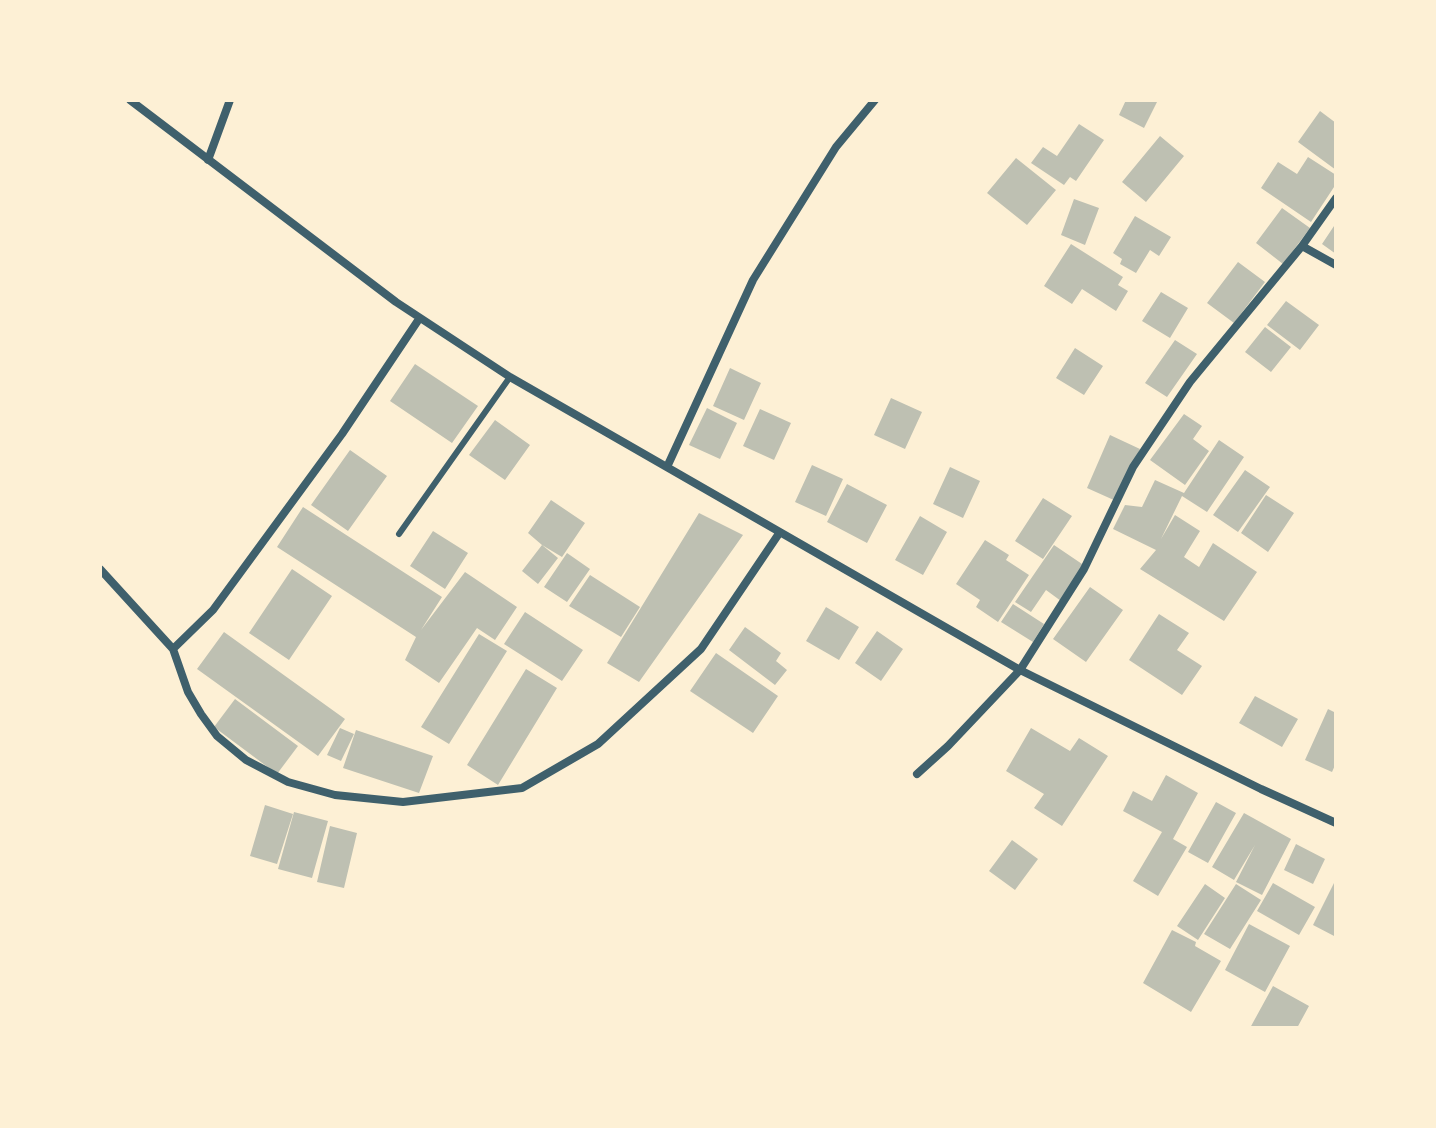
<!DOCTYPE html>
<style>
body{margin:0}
#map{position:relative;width:1436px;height:1128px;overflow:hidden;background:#fdf0d5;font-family:"IBM Plex Serif",serif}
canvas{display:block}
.frame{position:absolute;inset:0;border:102px solid #fdf0d5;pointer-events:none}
</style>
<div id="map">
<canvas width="1436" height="1128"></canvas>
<div class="frame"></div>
</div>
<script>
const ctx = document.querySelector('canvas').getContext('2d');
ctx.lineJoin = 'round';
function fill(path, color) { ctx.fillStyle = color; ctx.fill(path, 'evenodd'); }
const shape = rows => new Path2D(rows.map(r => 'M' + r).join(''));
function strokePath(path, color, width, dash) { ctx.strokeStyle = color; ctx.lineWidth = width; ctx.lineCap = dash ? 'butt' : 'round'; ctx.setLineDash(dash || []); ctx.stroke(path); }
fill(shape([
 [1126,100,1158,100,1144,128,1119,115],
 [1320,111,1336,123,1336,170,1298,142],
 [1079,124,1104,140,1076,181,1070,177,1064,185,1031,163,1043,147,1057,156],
 [1160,136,1184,156,1146,202,1122,182],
 [1308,157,1336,175,1336,184,1311,222,1261,188,1278,162,1297,174],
 [1016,158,1056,190,1027,225,987,193],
 [1074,199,1099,208,1085,245,1061,235],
 [1282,208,1310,228,1283,264,1256,243],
 [1135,216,1171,237,1159,256,1150,250,1136,273,1120,264,1122,259,1113,253],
 [1336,223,1336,254,1322,244],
 [1071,244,1123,277,1118,285,1128,291,1116,311,1082,289,1072,304,1044,286],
 [1238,262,1265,282,1234,323,1207,303],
 [1161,292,1188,308,1170,338,1142,321],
 [1286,301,1319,325,1300,350,1267,325],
 [1265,327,1291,347,1271,372,1245,352],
 [1175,340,1197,354,1167,397,1145,383],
 [1075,348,1103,366,1084,395,1056,378],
 [415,364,478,406,452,443,390,401],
 [730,368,761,383,744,420,713,406],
 [891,398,922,412,905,449,874,435],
 [707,408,737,423,720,459,689,445],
 [760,409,791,423,774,460,743,446],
 [1184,414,1202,426,1193,439,1209,451,1185,485,1150,460],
 [495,420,530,445,505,480,469,455],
 [1110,435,1140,449,1116,501,1087,488],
 [1219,440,1244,457,1207,512,1182,496,1161,539,1175,515,1200,531,1184,557,1199,567,1213,543,1257,572,1224,621,1140,569,1156,550,1113,529,1125,505,1142,507,1155,480,1184,493],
 [350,450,387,476,348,531,311,505],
 [812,465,843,479,826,516,795,502],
 [950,467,980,481,963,518,933,504],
 [1245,470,1270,487,1238,532,1213,515],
 [847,484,887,505,867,543,827,522],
 [1266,495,1294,513,1268,552,1241,533],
 [1043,498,1072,516,1043,559,1015,541],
 [551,500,585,523,562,557,542,545,528,533],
 [303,507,442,597,421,630,465,572,517,607,495,640,477,628,439,683,405,660,416,637,277,547],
 [699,513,743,535,639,682,607,663],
 [920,516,947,532,923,575,895,560],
 [433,531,468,553,445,589,410,566],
 [985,540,1009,555,1006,560,1029,575,998,622,976,607,980,600,956,584],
 [542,545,558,558,538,584,522,571],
 [1054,545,1085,566,1061,601,1046,590,1031,612,1015,602],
 [567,553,590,569,567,602,544,587],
 [292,569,332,596,289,660,249,633],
 [590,575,640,607,621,637,569,606],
 [1090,587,1123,610,1086,662,1053,639],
 [1013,604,1044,624,1033,642,1001,622],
 [826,607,859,627,839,660,806,641],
 [525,612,583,650,562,681,504,644],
 [1159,614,1189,633,1177,650,1202,666,1182,695,1129,660],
 [745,627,781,653,776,661,787,670,775,685,729,650],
 [877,631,903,649,881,681,855,663],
 [224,632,345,719,318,756,197,669],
 [479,634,507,651,449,744,421,727],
 [716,653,778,696,753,733,690,691],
 [526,669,557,688,498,785,467,765],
 [1255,696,1298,719,1282,747,1239,723],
 [235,699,298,746,277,774,214,727],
 [1328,709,1336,713,1336,763,1332,772,1305,760],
 [340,728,354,734,341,761,327,755],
 [1031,728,1070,751,1079,738,1108,756,1062,826,1034,808,1044,794,1006,771],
 [356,730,433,756,419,793,343,768],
 [1166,775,1198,793,1173,839,1187,847,1158,896,1133,881,1162,832,1123,811,1133,791,1152,801],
 [1216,802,1236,813,1208,863,1188,852],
 [265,805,293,814,277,864,250,856],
 [294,812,328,821,312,878,278,869],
 [1244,813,1291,839,1262,895,1236,882,1255,845,1234,880,1212,867],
 [330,826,357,833,344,888,317,882],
 [1012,840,1038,859,1015,890,989,871],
 [1296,844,1325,859,1313,884,1284,870],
 [1336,879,1336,937,1313,925],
 [1273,883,1315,907,1299,935,1257,911],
 [1205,884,1225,898,1198,940,1177,926],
 [1236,884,1261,900,1230,949,1204,934],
 [1249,924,1290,946,1265,992,1225,970],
 [1172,930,1196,942,1195,946,1221,961,1191,1012,1143,983],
 [1273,986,1309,1006,1297,1028,1250,1028]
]), '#bec0b2');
strokePath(shape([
 [399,534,510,377]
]), '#3f606c', 6);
strokePath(shape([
 [130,100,396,302,510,377,1020,670,1261,789,1336,823],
 [208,160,230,100],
 [1302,246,1336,265],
 [667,467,753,280,836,147,875,100],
 [100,569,173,649,188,692,201,714,217,736,246,760,288,782,335,795,403,802,522,788,598,744,701,649,780,532],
 [173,649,213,610,342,434,419,319],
 [917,774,948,746,1020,670,1084,569,1133,467,1190,382,1302,246,1336,198]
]), '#3f606c', 8);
</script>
